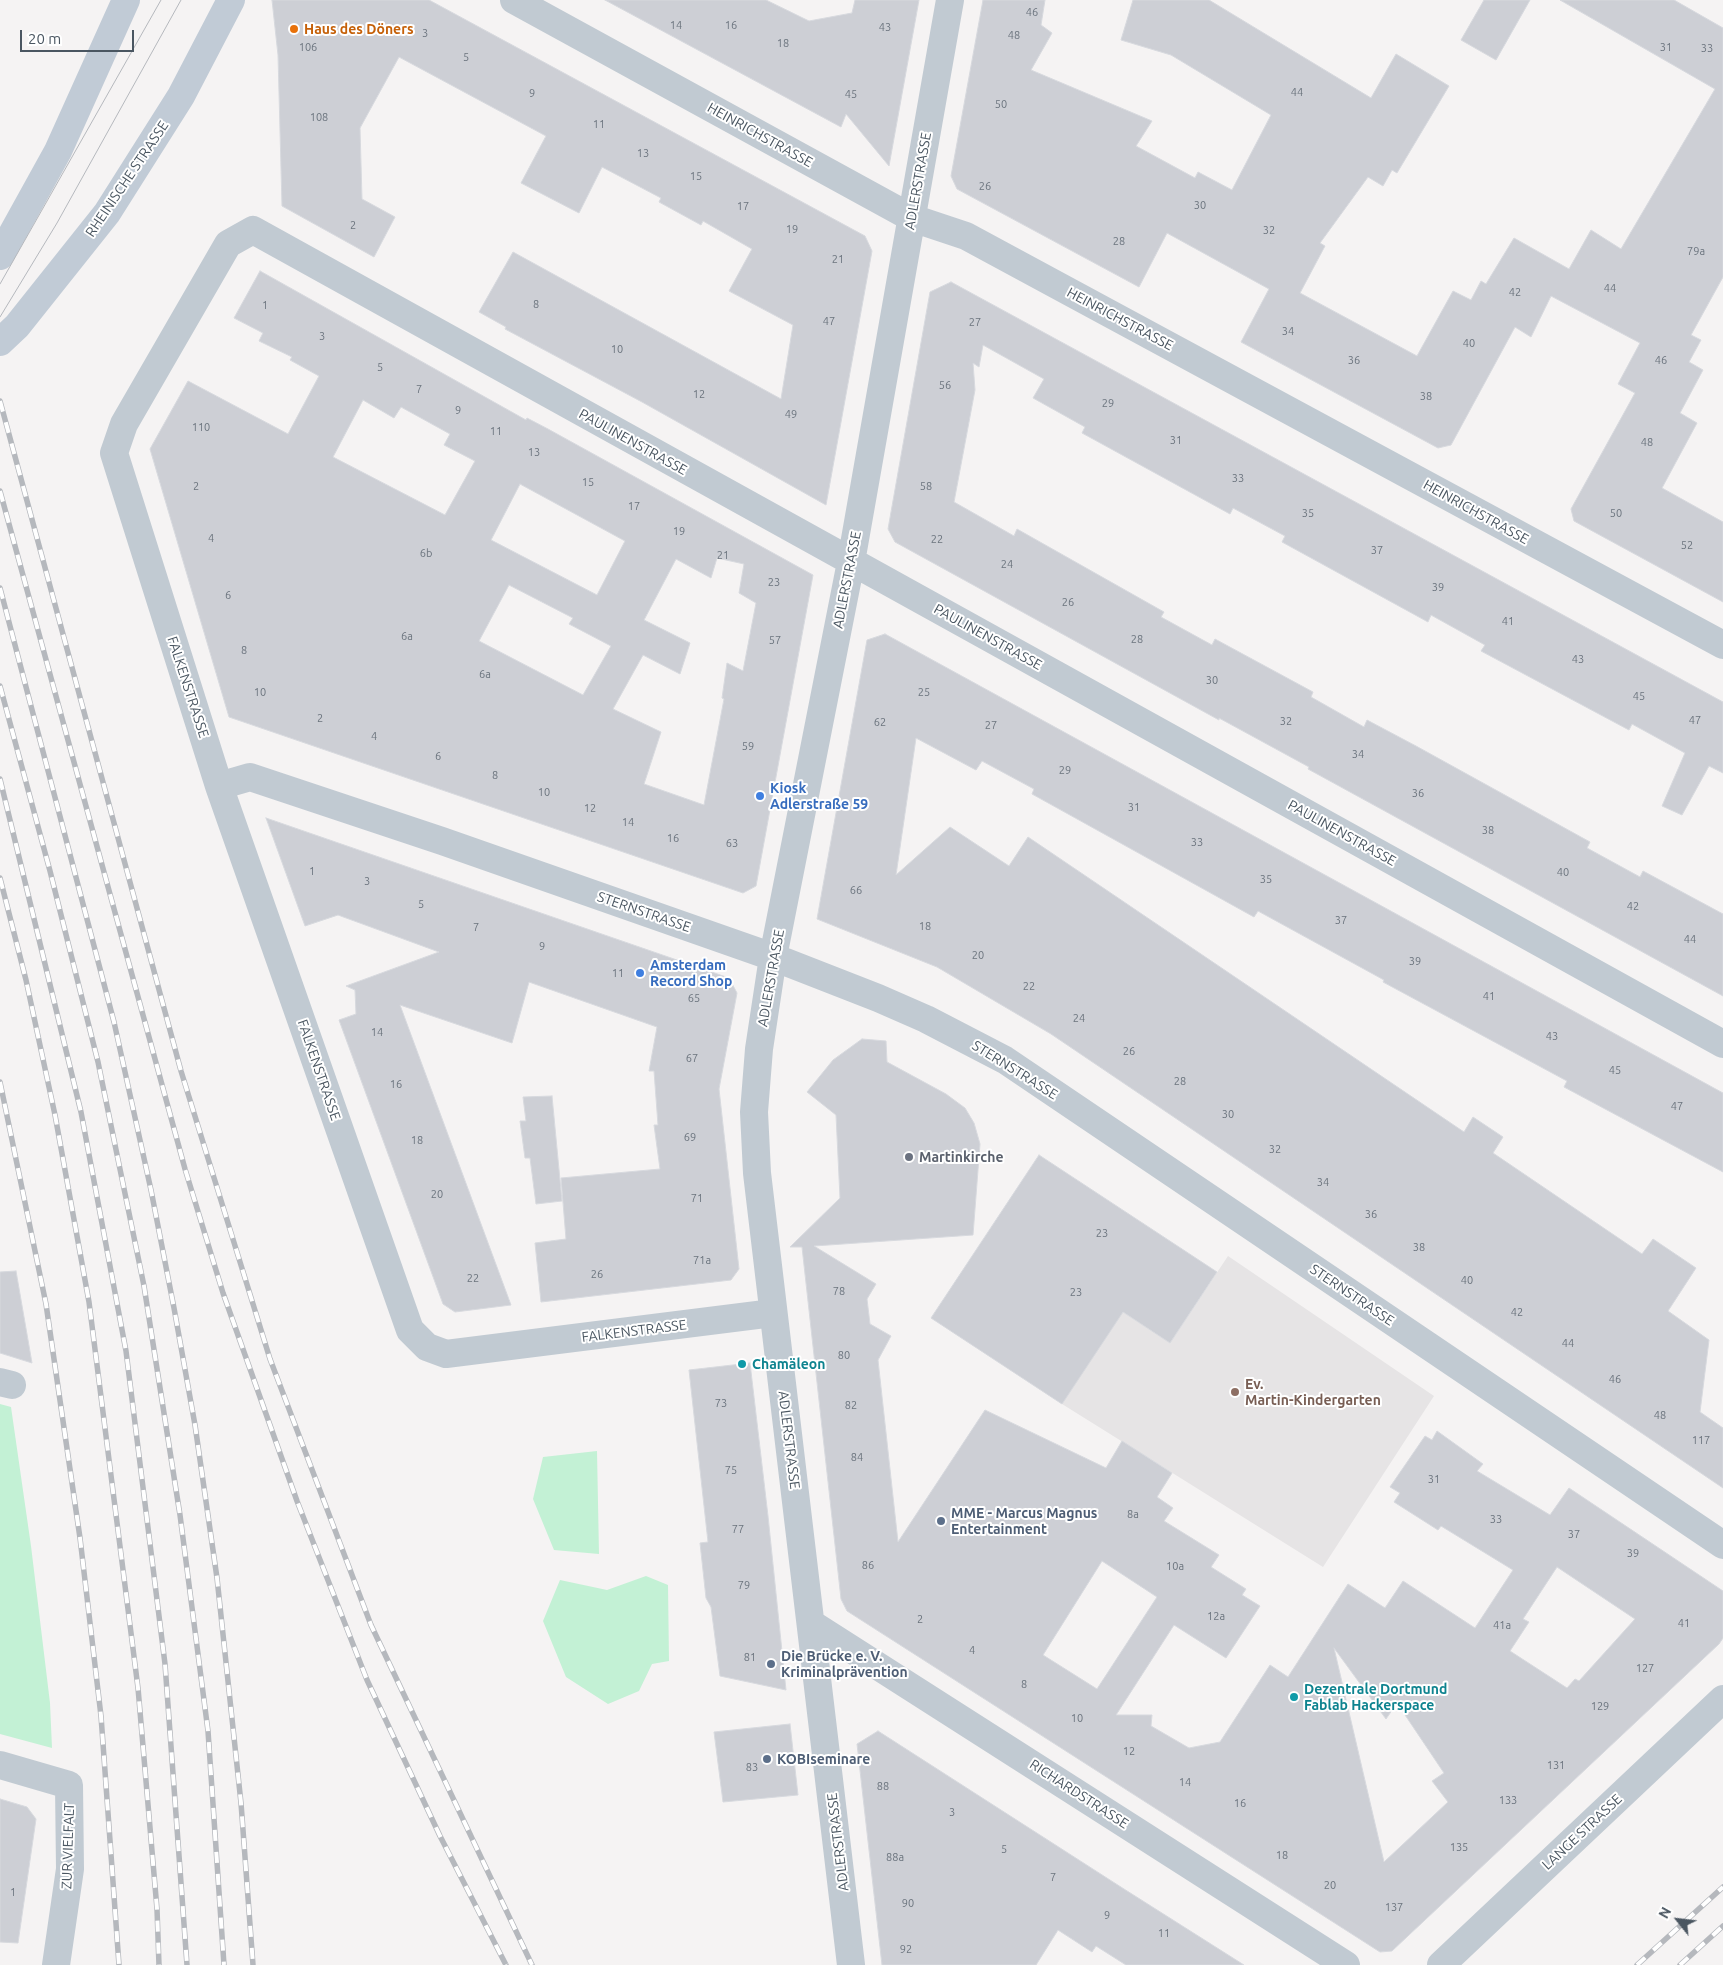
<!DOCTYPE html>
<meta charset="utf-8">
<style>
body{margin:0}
#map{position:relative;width:1723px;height:1965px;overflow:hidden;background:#f5f3f3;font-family:Ubuntu,sans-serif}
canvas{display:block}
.north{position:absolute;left:1653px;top:1895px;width:50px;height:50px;-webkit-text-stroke:4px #fff;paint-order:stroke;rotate:299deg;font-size:14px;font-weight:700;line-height:20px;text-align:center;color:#4a5661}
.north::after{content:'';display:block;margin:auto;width:18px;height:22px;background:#4a5661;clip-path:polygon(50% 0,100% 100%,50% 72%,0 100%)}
.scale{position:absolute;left:20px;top:30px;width:114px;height:22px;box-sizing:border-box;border:2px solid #4a5661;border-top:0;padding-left:6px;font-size:15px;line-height:18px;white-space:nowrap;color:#4a5661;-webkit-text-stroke:4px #fff;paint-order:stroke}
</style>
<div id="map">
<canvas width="1723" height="1965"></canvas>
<div class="north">N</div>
<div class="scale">20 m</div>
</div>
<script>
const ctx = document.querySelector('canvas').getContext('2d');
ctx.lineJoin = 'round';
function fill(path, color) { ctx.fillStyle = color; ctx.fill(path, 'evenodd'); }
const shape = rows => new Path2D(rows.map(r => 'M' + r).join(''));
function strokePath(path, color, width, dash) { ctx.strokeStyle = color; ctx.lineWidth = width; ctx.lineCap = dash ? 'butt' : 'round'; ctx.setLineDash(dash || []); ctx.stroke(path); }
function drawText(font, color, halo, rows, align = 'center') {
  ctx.font = font + ' Ubuntu,sans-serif'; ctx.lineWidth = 4; ctx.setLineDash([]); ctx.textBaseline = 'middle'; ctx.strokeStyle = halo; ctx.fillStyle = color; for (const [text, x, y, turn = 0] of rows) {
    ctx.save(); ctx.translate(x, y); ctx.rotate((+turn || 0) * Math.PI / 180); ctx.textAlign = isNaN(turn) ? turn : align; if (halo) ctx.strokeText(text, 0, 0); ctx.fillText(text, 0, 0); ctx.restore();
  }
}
fill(shape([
 [1228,1256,1434,1396,1323,1567,1062,1404,931,1318,1123,1312,1170,1343]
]), '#e6e4e5');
fill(shape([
 [0,1404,11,1407,31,1546,50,1703,52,1748,0,1734],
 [597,1451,599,1554,554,1550,533,1499,543,1457],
 [646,1576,668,1585,669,1661,652,1664,639,1691,608,1704,566,1677,543,1621,560,1580,607,1590]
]), '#c3f1d5');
const building = shape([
 [272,0,429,0,865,236,872,251,826,505,642,402,505,329,506,327,479,312,513,252,781,399,793,325,729,291,752,249,703,221,701,225,659,202,661,198,602,167,579,213,521,183,546,136,399,57,360,128,362,199,395,217,374,257,282,206,278,55,272,0],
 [605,0,766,0,809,21,852,13,855,0,919,0,889,166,846,114,841,127,605,0],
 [983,0,1045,0,1041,25,1052,33,1031,70,1152,121,1136,146,1195,178,1198,172,1232,190,1271,115,1171,55,1121,40,1133,0,1209,0,1371,98,1396,54,1449,86,1397,173,1392,170,1383,186,1368,177,1320,243,1325,246,1300,293,1417,356,1453,291,1471,300,1481,281,1486,284,1514,238,1569,269,1591,230,1621,249,1715,89,1560,0,1674,0,1723,28,1723,277,1691,335,1701,340,1689,362,1703,370,1680,413,1697,423,1662,488,1723,522,1723,602,1574,521,1571,509,1635,393,1618,384,1640,343,1551,296,1531,337,1515,327,1451,445,1438,448,1241,342,1269,289,1167,233,1139,287,957,189,951,176,983,0],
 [1484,0,1530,0,1496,60,1461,40,1484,0],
 [260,271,526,420,527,418,548,429,813,575,756,886,743,893,229,717,150,449,188,381,288,434,319,376,290,360,292,357,259,341,263,333,234,318,260,271],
 [363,400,394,418,401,407,450,434,444,445,475,461,445,515,333,457,363,400],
 [520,484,625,541,597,595,491,540,520,484],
 [717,558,744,564,739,593,756,603,743,671,727,663,722,698,724,699,704,805,644,784,661,732,613,709,643,655,680,674,690,643,644,620,676,559,711,578,717,558],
 [509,585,573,618,569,624,611,646,583,695,479,641,509,585],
 [951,282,1723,702,1723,773,1709,766,1682,815,1662,806,1685,753,1632,724,1629,730,1481,651,1485,645,1431,615,1428,622,1282,542,1285,536,1233,508,1230,514,1082,433,1085,427,1033,398,1044,379,983,345,979,367,973,363,975,390,954,502,1014,536,1017,529,1164,612,1161,617,1212,645,1215,639,1313,692,1311,697,1364,727,1367,720,1416,746,1590,842,1587,848,1640,877,1643,871,1723,914,1723,996,1308,769,1309,767,1219,718,1219,720,895,542,888,529,930,292,951,282],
 [885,634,1723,1093,1723,1172,1564,1087,1567,1081,1383,982,1384,980,1258,911,1254,917,1032,794,1034,789,982,761,976,770,916,738,896,875,950,827,1009,866,1028,837,1464,1132,1473,1117,1503,1137,1493,1153,1642,1254,1653,1239,1696,1268,1668,1311,1709,1340,1700,1412,1723,1428,1723,1488,1051,1034,937,967,817,919,867,640,885,634],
 [266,818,729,978,737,993,719,1089,739,1269,731,1280,541,1302,535,1243,566,1239,561,1178,660,1169,654,1125,658,1125,654,1071,649,1071,657,1027,529,982,512,1043,400,1005,511,1305,455,1312,443,1304,339,1020,356,1014,355,990,346,986,439,952,338,915,305,926,266,818],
 [862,1039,886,1041,887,1062,946,1094,965,1108,974,1123,980,1144,973,1235,814,1246,876,1284,867,1299,870,1324,891,1336,878,1360,898,1542,985,1410,1106,1468,1122,1441,1172,1473,1157,1497,1173,1508,1164,1521,1219,1555,1211,1567,1246,1589,1242,1595,1260,1606,1226,1658,1174,1625,1116,1715,1152,1715,1151,1726,1189,1748,1220,1742,1270,1665,1288,1677,1348,1584,1385,1608,1403,1581,1475,1628,1513,1570,1441,1526,1438,1530,1394,1502,1400,1493,1390,1487,1425,1436,1432,1440,1437,1431,1483,1464,1477,1471,1550,1515,1569,1488,1723,1591,1723,1638,1719,1644,1392,1951,1380,1952,847,1611,841,1599,802,1247,790,1247,840,1198,836,1115,807,1092,833,1060,862,1039],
 [1102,1561,1157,1597,1097,1689,1043,1655,1102,1561],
 [1557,1567,1635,1619,1579,1681,1575,1679,1567,1688,1510,1651,1529,1622,1523,1619,1557,1567],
 [1334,1648,1386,1719,1397,1703,1444,1773,1432,1781,1448,1802,1384,1862,1334,1648],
 [552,1096,562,1201,536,1204,530,1158,525,1158,520,1121,526,1121,523,1097,552,1096],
 [1039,1155,1217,1272,1170,1343,1123,1312,1062,1404,931,1318,1039,1155],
 [16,1271,32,1363,0,1353,0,1272,16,1271],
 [750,1363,768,1516,786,1690,720,1676,711,1607,706,1598,700,1543,708,1542,689,1370,750,1363],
 [790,1724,798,1795,723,1802,714,1732,790,1724],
 [878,1731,1124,1889,1244,1965,1126,1965,1096,1946,1092,1952,1058,1930,1036,1965,882,1965,857,1744,878,1731],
 [0,1799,27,1807,36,1819,18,1943,0,1942,0,1799]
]);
fill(building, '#cdcfd5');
strokePath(building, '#d7d9de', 1);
strokePath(shape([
 [514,0,912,218,966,236,1723,645],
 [219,786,250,777,442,841,773,957,878,998,926,1019,1005,1060,1723,1545],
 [773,1313,446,1354,427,1347,410,1330,219,786,114,453,124,424,228,244,253,230,1723,1044],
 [0,1382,12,1385],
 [812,1624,1346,1965],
 [0,1765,69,1785,70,1869,56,1965],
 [851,1965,757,1173,754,1112,759,1049,773,957,851,562,950,0],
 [1441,1965,1723,1699]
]), '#c1cad2', 28);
strokePath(shape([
 [0,256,58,151,126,0],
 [0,342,17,326,107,213,181,96,231,0]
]), '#c1cbd6', 28);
strokePath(shape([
 [0,284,161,0],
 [0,317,57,223,181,0]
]), '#b5b8bd', 1);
const rail = shape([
 [0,401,181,1071,270,1359,371,1625,532,1965],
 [0,491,185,1169,223,1293,297,1501,367,1680,440,1836,506,1965],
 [0,588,114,1022,151,1190,174,1308,195,1425,217,1578,241,1803,253,1965],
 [0,686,50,871,98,1062,144,1286,180,1515,208,1731,224,1965],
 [0,779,81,1112,126,1351,165,1664,187,1965],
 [0,878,26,980,55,1115,89,1302,138,1688,157,1909,159,1965],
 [0,1082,46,1304,80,1538,101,1716,119,1965],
 [1637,1965,1723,1887],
 [1680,1965,1723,1926]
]);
strokePath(rail, '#b5b8bd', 5.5);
strokePath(rail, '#fff', 4, [11]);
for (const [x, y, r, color] of [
 [294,29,5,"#e8710a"],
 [760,796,5,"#3f7fe0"],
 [640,973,5,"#3f7fe0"],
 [909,1157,5,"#6b7280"],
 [742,1364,5,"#0f9aa8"],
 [1235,1392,5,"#8d6e63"],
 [941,1521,5,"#5c6f8a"],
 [771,1664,5,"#5c6f8a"],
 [1294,1697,5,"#0f9aa8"],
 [767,1759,5,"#5c6f8a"]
]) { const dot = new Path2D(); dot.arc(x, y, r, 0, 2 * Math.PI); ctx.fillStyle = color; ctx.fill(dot); strokePath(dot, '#fff', 2); }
drawText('11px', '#6b747e', null, [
 ["46",1032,12],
 ["14",676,25],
 ["16",731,25],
 ["43",885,27],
 ["3",425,33],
 ["48",1014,35],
 ["18",783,43],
 ["106",308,47],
 ["31",1666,47],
 ["33",1707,48],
 ["5",466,57],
 ["44",1297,92],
 ["9",532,93],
 ["45",851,94],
 ["50",1001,104],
 ["108",319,117],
 ["11",599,124],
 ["13",643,153],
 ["15",696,176],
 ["26",985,186],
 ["30",1200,205],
 ["17",743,206],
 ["2",353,225],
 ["19",792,229],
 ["32",1269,230],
 ["28",1119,241],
 ["79a",1696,251],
 ["21",838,259],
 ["44",1610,288],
 ["42",1515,292],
 ["8",536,304],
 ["1",265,305],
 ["47",829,321],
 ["27",975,322],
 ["34",1288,331],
 ["3",322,336],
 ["40",1469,343],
 ["10",617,349],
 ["36",1354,360],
 ["46",1661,360],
 ["5",380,367],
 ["56",945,385],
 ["7",419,389],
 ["12",699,394],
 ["38",1426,396],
 ["29",1108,403],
 ["9",458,410],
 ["49",791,414],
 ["110",201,427],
 ["11",496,431],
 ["31",1176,440],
 ["48",1647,442],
 ["13",534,452],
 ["33",1238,478],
 ["15",588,482],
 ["2",196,486],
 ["58",926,486],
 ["17",634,506],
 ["35",1308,513],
 ["50",1616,513],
 ["19",679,531],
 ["4",211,538],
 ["22",937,539],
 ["52",1687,545],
 ["37",1377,550],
 ["6b",426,553],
 ["21",723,555],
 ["24",1007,564],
 ["23",774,582],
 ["39",1438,587],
 ["6",228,595],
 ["26",1068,602],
 ["41",1508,621],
 ["6a",407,636],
 ["28",1137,639],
 ["57",775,640],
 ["8",244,650],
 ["43",1578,659],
 ["6a",485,674],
 ["30",1212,680],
 ["10",260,692],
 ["25",924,692],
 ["45",1639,696],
 ["2",320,718],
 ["47",1695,720],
 ["32",1286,721],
 ["62",880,722],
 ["27",991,725],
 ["4",374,736],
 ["59",748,746],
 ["34",1358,754],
 ["6",438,756],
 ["29",1065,770],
 ["8",495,775],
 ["10",544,792],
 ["36",1418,793],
 ["31",1134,807],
 ["12",590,808],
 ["14",628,822],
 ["38",1488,830],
 ["16",673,838],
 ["33",1197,842],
 ["63",732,843],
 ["1",312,871],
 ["40",1563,872],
 ["35",1266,879],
 ["3",367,881],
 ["66",856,890],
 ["5",421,904],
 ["42",1633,906],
 ["37",1341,920],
 ["18",925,926],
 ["7",476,927],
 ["44",1690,939],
 ["9",542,946],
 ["20",978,955],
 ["39",1415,961],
 ["11",618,973],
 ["22",1029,986],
 ["41",1489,996],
 ["65",694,998],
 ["24",1079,1018],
 ["14",377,1032],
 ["43",1552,1036],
 ["26",1129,1051],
 ["67",692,1058],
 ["45",1615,1070],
 ["28",1180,1081],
 ["16",396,1084],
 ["47",1677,1106],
 ["30",1228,1114],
 ["69",690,1137],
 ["18",417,1140],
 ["32",1275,1149],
 ["34",1323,1182],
 ["20",437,1194],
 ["71",697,1198],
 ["36",1371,1214],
 ["23",1102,1233],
 ["38",1419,1247],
 ["71a",702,1260],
 ["26",597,1274],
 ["22",473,1278],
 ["40",1467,1280],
 ["78",839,1291],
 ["23",1076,1292],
 ["42",1517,1312],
 ["44",1568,1343],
 ["80",844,1355],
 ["46",1615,1379],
 ["73",721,1403],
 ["82",851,1405],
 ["48",1660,1415],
 ["117",1701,1440],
 ["84",857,1457],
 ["75",731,1470],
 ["31",1434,1479],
 ["8a",1133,1514],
 ["33",1496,1519],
 ["77",738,1529],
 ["37",1574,1534],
 ["39",1633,1553],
 ["86",868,1565],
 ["10a",1175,1566],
 ["79",744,1585],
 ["12a",1216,1616],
 ["2",920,1619],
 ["41",1684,1623],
 ["41a",1502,1625],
 ["4",972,1650],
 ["81",750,1657],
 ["127",1645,1668],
 ["8",1024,1684],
 ["129",1600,1706],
 ["10",1077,1718],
 ["12",1129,1751],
 ["131",1556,1765],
 ["83",752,1767],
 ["14",1185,1782],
 ["88",883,1786],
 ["133",1508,1800],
 ["16",1240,1803],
 ["3",952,1812],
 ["135",1459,1847],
 ["5",1004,1849],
 ["18",1282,1855],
 ["88a",895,1857],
 ["7",1053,1877],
 ["20",1330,1885],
 ["1",13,1892],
 ["90",908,1903],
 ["137",1394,1907],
 ["9",1107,1915],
 ["11",1164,1933],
 ["92",906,1949]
]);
drawText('bold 14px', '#c56008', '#fff', [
 ["Haus des Döners",304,29]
], 'left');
drawText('14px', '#4a5661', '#fff', [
 ["HEINRICHSTRASSE",760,135,29],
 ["RHEINISCHE STRASSE",127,179,-56],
 ["ADLERSTRASSE",918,181,-80],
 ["HEINRICHSTRASSE",1120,319,28],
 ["PAULINENSTRASSE",633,442,29],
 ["HEINRICHSTRASSE",1476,512,29],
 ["ADLERSTRASSE",847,580,-79],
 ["PAULINENSTRASSE",988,637,29],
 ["FALKENSTRASSE",188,687,72],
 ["PAULINENSTRASSE",1342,833,29],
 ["STERNSTRASSE",644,912,19],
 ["ADLERSTRASSE",771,978,-80],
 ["FALKENSTRASSE",319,1070,71],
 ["STERNSTRASSE",1015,1070,32],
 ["STERNSTRASSE",1352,1295,34],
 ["FALKENSTRASSE",634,1331,-7],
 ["ADLERSTRASSE",789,1440,83],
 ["RICHARDSTRASSE",1079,1794,33],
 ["LANGE STRASSE",1582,1832,-43],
 ["ADLERSTRASSE",838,1842,-97],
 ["ZUR VIELFALT",68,1846,-88]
]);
drawText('bold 14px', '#366cbe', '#fff', [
 ["Kiosk",770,788],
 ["Adlerstraße 59",770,804],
 ["Amsterdam",650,965],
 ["Record Shop",650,981]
], 'left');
drawText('bold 14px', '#5b616d', '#fff', [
 ["Martinkirche",919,1157]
], 'left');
drawText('bold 14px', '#0d838f', '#fff', [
 ["Chamäleon",752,1364],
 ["Dezentrale Dortmund",1304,1689],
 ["Fablab Hackerspace",1304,1705]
], 'left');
drawText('bold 14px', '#785e54', '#fff', [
 ["Ev.",1245,1384],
 ["Martin-Kindergarten",1245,1400]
], 'left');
drawText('bold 14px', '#4e5e75', '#fff', [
 ["MME - Marcus Magnus",951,1513],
 ["Entertainment",951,1529],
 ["Die Brücke e. V.",781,1656],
 ["Kriminalprävention",781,1672],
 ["KOBIseminare",777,1759]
], 'left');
</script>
